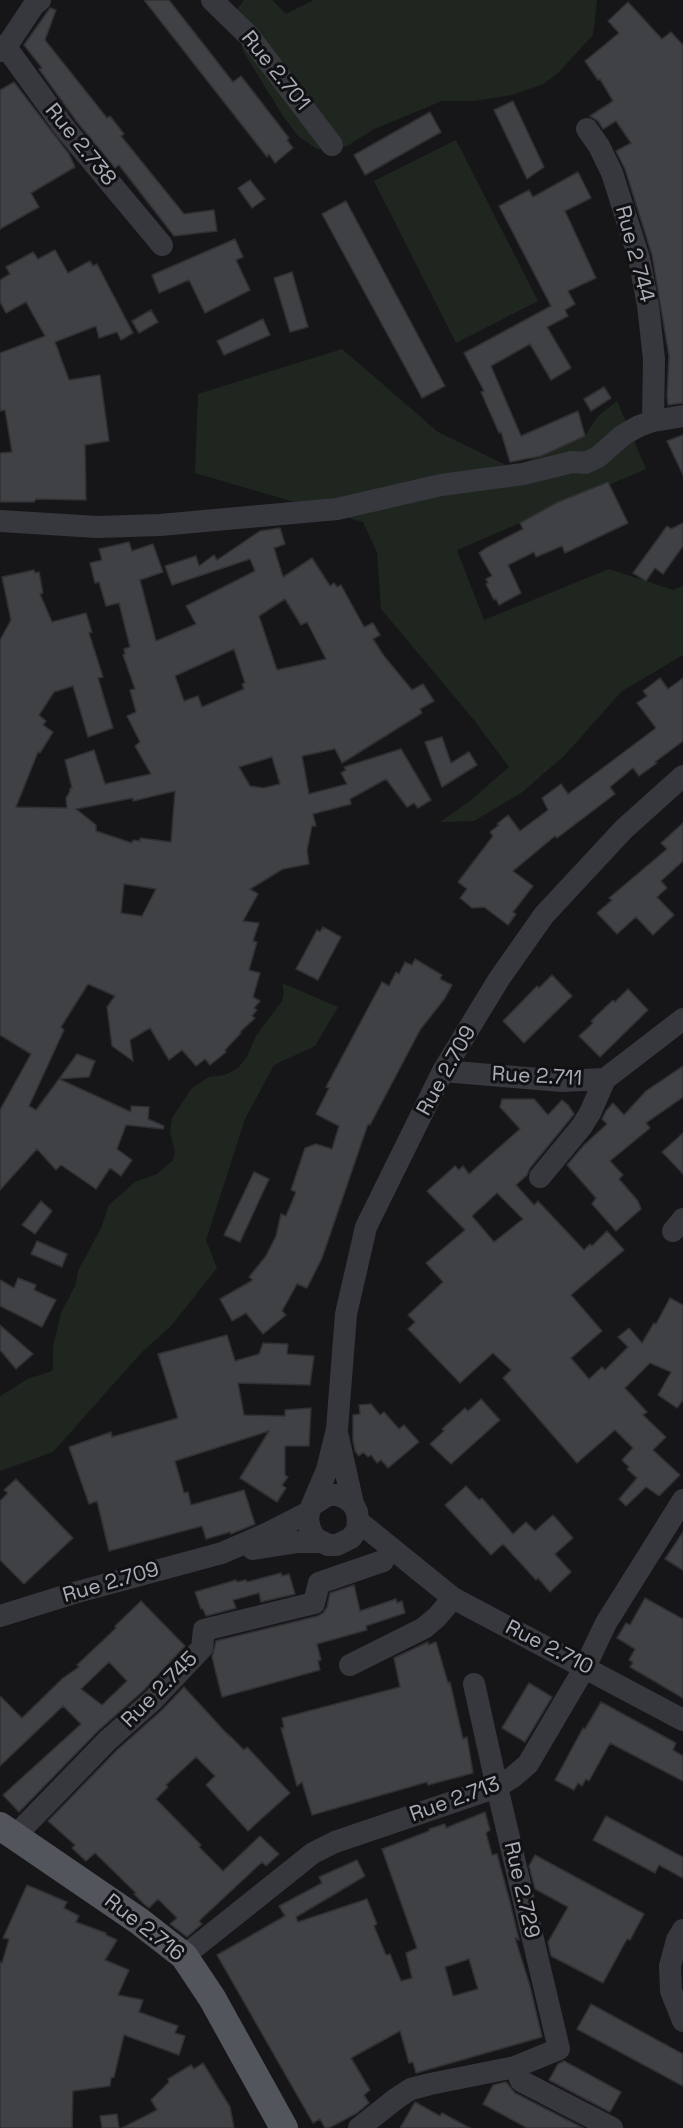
<!DOCTYPE html>
<style>
body{margin:0}
canvas{display:block;background:#161618}
</style>
<canvas width="683" height="2128"></canvas>
<script>
const ctx = document.querySelector('canvas').getContext('2d');
ctx.lineJoin = 'round';
function fill(path, color) { ctx.fillStyle = color; ctx.fill(path, 'evenodd'); }
const shape = rows => new Path2D(rows.map(r => 'M' + r).join(''));
function strokePath(path, color, width, dash) { ctx.strokeStyle = color; ctx.lineWidth = width; ctx.lineCap = dash ? 'butt' : 'round'; ctx.setLineDash(dash || []); ctx.stroke(path); }
function drawText(font, color, halo, rows, align = 'center') {
  ctx.font = font + ' "Space Grotesk",sans-serif'; ctx.lineWidth = 6; ctx.setLineDash([]); ctx.textBaseline = 'middle'; ctx.strokeStyle = halo; ctx.fillStyle = color; for (const [text, x, y, turn = 0] of rows) {
    ctx.save(); ctx.translate(x, y); ctx.rotate((+turn || 0) * Math.PI / 180); ctx.textAlign = isNaN(turn) ? turn : align; if (halo) ctx.strokeText(text, 0, 0); ctx.fillText(text, 0, 0); ctx.restore();
  }
}
fill(shape([
 [244,0,272,0,286,14,314,0,597,0,593,35,557,74,543,84,512,95,474,101,442,101,374,129,347,146,325,150,317,149,298,136,283,116,243,51,235,16,238,8],
 [456,140,538,301,456,343,374,181],
 [342,349,438,432,512,468,585,436,598,416,617,401,646,469,457,550,484,620,609,569,673,590,683,586,683,655,622,691,564,756,521,793,474,821,440,822,470,801,509,767,474,720,381,609,377,552,363,522,195,473,198,394],
 [282,983,338,1007,315,1046,274,1065,245,1119,206,1240,217,1268,171,1326,141,1353,53,1452,0,1471,0,1396,28,1379,52,1371,53,1368,53,1347,61,1313,76,1284,78,1271,101,1228,109,1205,135,1182,157,1174,173,1160,175,1152,170,1131,172,1118,192,1088,209,1077,225,1075,238,1068,247,1057,256,1036,282,1001,284,992]
]), '#1e261f');
const building = shape([
 [144,0,169,0,233,82,241,76,289,138,287,140,293,148,275,163,269,154,267,157,144,0],
 [628,2,662,39,671,32,683,45,683,403,668,405,667,396,669,356,652,255,625,169,616,151,631,143,616,121,603,129,598,121,590,116,613,101,600,79,598,80,585,61,619,33,608,21,628,2],
 [50,8,56,10,45,40,107,118,110,116,124,134,121,136,184,214,214,210,217,231,174,236,119,165,115,168,77,122,39,69,42,68,24,45,50,8],
 [14,82,69,154,75,167,31,193,39,207,0,229,0,90,14,82],
 [513,101,544,167,527,179,494,110,513,101],
 [430,112,441,132,365,175,354,155,430,112],
 [578,172,591,198,565,211,596,278,568,291,575,304,565,310,568,316,547,327,571,368,551,380,530,344,491,366,521,436,578,411,585,436,541,456,510,462,501,432,499,433,481,392,484,391,464,353,551,306,499,206,529,190,533,197,578,172],
 [250,180,265,199,252,208,238,188,250,180],
 [346,201,445,386,422,398,322,214,346,201],
 [235,239,243,257,236,260,250,290,205,313,189,280,159,293,152,275,235,239],
 [55,250,68,273,90,261,93,266,97,264,133,333,121,340,117,332,99,338,96,326,55,342,69,380,100,375,109,441,85,445,86,500,36,499,34,502,0,502,0,453,12,452,5,410,0,411,0,353,45,336,26,302,6,313,0,302,0,280,10,274,6,267,33,252,38,259,55,250],
 [292,272,308,327,290,332,274,278,292,272],
 [151,310,158,322,139,333,132,321,151,310],
 [263,319,270,335,224,355,217,341,263,319],
 [604,387,611,398,591,411,584,399,604,387],
 [683,435,683,475,667,441,683,435],
 [608,482,628,523,565,553,562,546,536,557,534,552,508,565,521,593,499,605,496,599,494,600,486,584,488,583,486,579,492,576,479,553,486,548,523,529,520,523,558,502,608,482],
 [683,523,683,546,663,574,655,568,646,581,633,573,667,526,671,529,683,523],
 [280,528,285,544,274,548,283,577,312,558,330,586,334,583,337,587,341,585,364,627,373,623,380,635,373,639,384,656,412,690,423,684,434,701,420,709,422,713,342,763,335,749,302,756,309,794,347,784,341,773,346,770,344,767,401,749,431,800,418,808,414,803,407,807,386,779,350,799,351,804,313,814,316,826,312,826,307,850,309,864,283,869,250,889,258,894,243,921,259,923,253,941,257,942,249,970,260,973,253,997,260,1001,254,1008,257,1010,252,1016,255,1018,240,1032,241,1033,225,1050,226,1052,210,1065,205,1059,196,1066,182,1050,169,1060,150,1028,130,1040,133,1061,112,1046,107,1007,115,996,88,984,61,1027,64,1030,29,1106,36,1110,59,1079,131,1112,131,1106,149,1107,148,1119,164,1126,163,1129,126,1125,117,1149,132,1160,121,1176,110,1168,96,1189,61,1165,56,1170,37,1149,0,1190,0,1110,31,1054,0,1035,0,640,11,620,2,577,34,570,35,573,39,572,43,593,40,594,52,622,86,613,92,632,89,633,103,677,98,678,113,728,88,737,73,686,54,692,39,715,46,721,43,725,53,732,40,753,38,752,16,807,67,808,66,798,70,791,70,788,72,788,65,760,94,750,105,784,151,774,135,746,140,742,127,716,136,712,130,690,135,689,123,655,125,654,124,649,130,647,119,603,106,606,99,582,95,583,90,563,102,560,99,549,129,542,132,551,153,544,163,572,140,580,156,641,196,624,186,606,255,571,250,559,172,585,165,566,196,556,199,566,214,555,217,560,260,531,280,528],
 [285,599,301,625,307,622,326,659,277,670,259,616,285,599],
 [234,649,245,683,242,684,244,689,202,707,198,696,184,701,175,676,234,649],
 [272,757,280,784,263,788,250,786,239,767,272,757],
 [175,791,171,842,140,838,140,841,133,840,132,843,96,831,96,825,76,809,133,798,133,801,175,791],
 [124,884,156,889,142,916,121,913,124,884],
 [660,678,668,689,683,678,683,741,655,762,657,763,639,776,633,768,610,787,615,794,557,838,555,836,513,871,533,886,513,912,516,914,508,925,484,907,472,908,460,898,467,889,458,882,493,836,490,832,499,825,497,824,508,815,520,831,548,810,542,798,561,784,568,794,656,728,637,703,647,696,643,691,660,678],
 [442,737,451,763,469,752,477,765,442,787,425,742,442,737],
 [683,823,683,861,661,881,667,888,657,897,674,915,653,935,636,917,617,934,597,913,612,900,609,898,667,849,661,843,683,823],
 [323,927,341,937,318,980,296,969,317,930,320,932,323,927],
 [415,959,442,975,440,979,452,985,445,998,420,1030,370,1125,368,1124,322,1258,307,1288,297,1284,282,1311,286,1315,263,1334,246,1313,232,1321,220,1299,253,1280,249,1277,266,1256,276,1236,281,1214,286,1216,296,1192,291,1190,305,1148,316,1144,332,1149,339,1126,316,1114,329,1088,326,1087,382,982,389,986,396,972,399,974,405,962,412,965,415,959],
 [552,975,572,996,524,1043,503,1021,537,986,539,988,552,975],
 [628,989,648,1010,600,1057,579,1036,593,1023,591,1021,613,1000,615,1002,628,989],
 [77,1054,95,1061,89,1077,59,1079,77,1054],
 [683,1066,683,1097,646,1123,650,1128,610,1161,623,1175,619,1179,638,1201,641,1209,616,1231,592,1204,596,1198,567,1165,584,1145,607,1124,602,1119,606,1111,613,1103,624,1115,646,1091,683,1066],
 [502,1099,534,1099,548,1115,562,1100,568,1105,574,1114,571,1118,530,1168,527,1175,516,1185,534,1205,538,1201,584,1250,590,1244,592,1246,607,1231,624,1250,571,1295,602,1331,571,1358,589,1379,602,1367,605,1370,628,1347,618,1337,629,1328,642,1343,654,1323,656,1324,670,1298,683,1305,683,1400,677,1408,658,1395,671,1372,650,1363,625,1388,647,1412,643,1415,666,1437,653,1450,680,1475,659,1496,646,1487,626,1506,619,1499,637,1478,627,1469,629,1467,622,1460,633,1448,615,1430,577,1463,503,1378,511,1370,493,1353,460,1383,408,1329,415,1322,408,1315,443,1282,426,1263,465,1230,427,1191,455,1166,459,1170,463,1166,469,1174,520,1129,500,1107,502,1099],
 [497,1193,523,1219,494,1242,472,1216,497,1193],
 [683,1133,683,1174,662,1152,683,1133],
 [254,1172,269,1179,240,1242,224,1235,254,1172],
 [41,1201,52,1211,35,1234,22,1225,41,1201],
 [37,1241,67,1254,62,1267,31,1254,37,1241],
 [18,1278,36,1285,34,1290,56,1300,42,1327,0,1306,0,1280,14,1288,18,1278],
 [0,1325,33,1354,16,1369,0,1350,0,1325],
 [227,1335,235,1361,259,1354,263,1343,288,1344,287,1354,314,1356,310,1385,238,1383,244,1415,285,1416,285,1410,311,1408,309,1446,285,1446,285,1475,288,1477,282,1485,286,1488,277,1502,240,1478,269,1431,175,1461,184,1493,188,1492,191,1505,244,1490,255,1524,231,1534,230,1532,206,1539,202,1526,109,1551,97,1501,89,1504,69,1447,111,1432,112,1437,178,1418,158,1354,227,1335],
 [481,1399,500,1420,451,1464,430,1444,444,1431,442,1429,465,1408,468,1411,481,1399],
 [371,1404,380,1415,384,1412,399,1429,404,1425,419,1442,388,1468,381,1460,377,1463,371,1455,368,1457,363,1452,359,1456,355,1451,353,1440,353,1415,360,1414,359,1405,371,1404],
 [16,1479,73,1538,24,1584,0,1560,0,1501,8,1493,4,1490,16,1479],
 [466,1486,479,1500,482,1498,513,1534,526,1522,535,1531,553,1515,573,1538,555,1554,571,1572,550,1592,538,1578,536,1580,503,1544,491,1555,445,1505,466,1486],
 [683,1532,683,1570,665,1559,683,1532],
 [281,1573,282,1576,289,1574,295,1594,261,1602,259,1593,233,1600,236,1608,206,1616,203,1609,201,1609,195,1592,236,1580,237,1582,246,1580,247,1582,281,1573],
 [354,1585,360,1611,396,1599,397,1603,402,1601,405,1613,366,1626,367,1630,317,1644,321,1660,318,1661,320,1670,222,1697,212,1657,216,1641,318,1616,323,1613,327,1607,330,1593,354,1585],
 [645,1598,683,1619,683,1698,630,1667,633,1662,629,1660,635,1649,617,1638,626,1623,630,1625,645,1598],
 [141,1601,185,1646,144,1690,98,1731,19,1812,3,1795,81,1724,63,1706,0,1766,0,1696,22,1718,63,1678,79,1667,77,1665,116,1628,115,1626,141,1601],
 [109,1662,127,1681,102,1705,81,1689,109,1662],
 [428,1642,428,1645,436,1642,448,1683,450,1682,463,1739,467,1737,473,1773,428,1785,427,1782,312,1815,302,1782,297,1786,281,1728,284,1728,282,1718,400,1687,394,1658,428,1642],
 [529,1683,552,1697,525,1742,502,1728,529,1683],
 [184,1687,229,1736,228,1734,244,1750,247,1747,290,1793,248,1831,206,1785,215,1776,196,1757,166,1785,168,1787,156,1799,201,1845,199,1847,223,1871,260,1836,279,1854,266,1866,262,1862,199,1921,202,1924,187,1937,170,1924,177,1918,158,1899,149,1908,144,1904,134,1894,136,1893,95,1853,86,1861,72,1848,75,1845,48,1821,117,1750,162,1710,184,1687],
 [601,1702,676,1743,673,1750,683,1756,683,1781,610,1743,589,1781,586,1779,582,1786,578,1783,574,1790,555,1780,583,1728,585,1729,601,1702],
 [485,1812,490,1830,486,1833,492,1855,497,1854,510,1902,519,1940,515,1938,530,1986,542,2037,416,2073,413,2062,409,2063,400,2031,351,2058,370,2090,364,2095,369,2103,357,2113,329,2128,325,2128,320,2119,313,2123,217,1955,285,1916,279,1906,322,1883,319,1877,357,1860,365,1876,296,1917,298,1922,367,1899,377,1924,374,1926,386,1955,390,1954,401,1981,412,1978,406,1953,417,1948,382,1849,429,1831,429,1829,445,1824,446,1828,485,1812],
 [469,1959,478,1989,453,1996,445,1967,469,1959],
 [606,1816,683,1857,683,1878,659,1865,655,1873,593,1840,606,1816],
 [535,1855,644,1914,630,1940,627,1939,603,1983,551,1956,548,1942,568,1907,535,1889,529,1866,535,1855],
 [27,1885,67,1902,64,1908,79,1916,76,1922,106,1933,106,1935,117,1940,105,1960,129,1970,118,1995,143,2000,139,2012,178,2026,175,2033,185,2036,179,2055,124,2035,114,2077,111,2078,110,2086,73,2091,72,2128,0,2128,0,1962,2,1963,9,1939,3,1938,27,1885],
 [591,2004,683,2054,683,2086,577,2029,591,2004],
 [564,2061,621,2092,610,2112,549,2080,558,2064,564,2061],
 [203,2063,230,2107,234,2128,122,2128,157,2110,151,2100,169,2082,168,2079,191,2065,194,2069,203,2063],
 [506,2082,515,2093,583,2128,527,2128,483,2104,493,2085,506,2082],
 [415,2102,440,2116,442,2113,470,2128,400,2128,415,2102],
 [117,2114,119,2128,102,2128,100,2116,117,2114]
]);
fill(building, '#404145');
strokePath(building, '#303034', 1.5);
strokePath(shape([
 [212,0,249,36,332,145],
 [0,46,6,47,66,130,162,245],
 [0,51,6,47,34,5,40,0],
 [587,129,599,146,612,173,639,258,648,305,654,359,653,421],
 [0,521,97,527,160,525,337,509,441,485,523,474,572,462,585,463,598,457,623,435,639,426,653,421,683,416],
 [443,1071,562,1081,605,1079,683,1019],
 [540,1177,582,1126,590,1113,605,1079],
 [673,1231,683,1219],
 [338,1437,353,1504],
 [314,1504,328,1495,337,1495,345,1498,353,1504,357,1512,358,1521,357,1530,351,1538,337,1545,328,1545,315,1538,310,1529,308,1520,309,1512,327,1470,337,1429,346,1314,366,1227,443,1071,499,979,544,915,624,829,683,776],
 [358,1521,453,1598,683,1720],
 [253,1549,298,1542,321,1542],
 [0,1616,74,1593,222,1553,268,1533,309,1512],
 [350,1665,424,1628,437,1617,453,1598],
 [474,1684,497,1787,559,2049,515,2067],
 [14,1837,108,1740,153,1700,202,1648,204,1630,314,1603,319,1583,383,1561],
 [683,1930,677,1940,670,1966,671,1991,683,2021],
 [184,1956,313,1853,335,1842,497,1787,513,1777,528,1764,585,1667,606,1623,683,1500],
 [359,2128,397,2098,411,2089,430,2084,515,2067,521,2081,612,2128]
]), '#37383d', 22);
strokePath(shape([
 [0,1826,139,1921,184,1956,212,1998,284,2128]
]), '#53555c', 28);
drawText('21px', '#a8adb8', '#111113', [
 ["Rue 2.701",275,71,51],
 ["Rue 2.738",80,145,51],
 ["Rue 2 744",634,254,75],
 ["Rue 2.709",447,1071,-61],
 ["Rue 2.711",537,1077,3],
 ["Rue 2.709",111,1583,-16],
 ["Rue 2.710",549,1648,27],
 ["Rue 2.745",160,1690,-45],
 ["Rue 2.713",455,1800,-20],
 ["Rue 2.729",521,1890,77],
 ["Rue 2.716",144,1928,38]
]);
</script>
